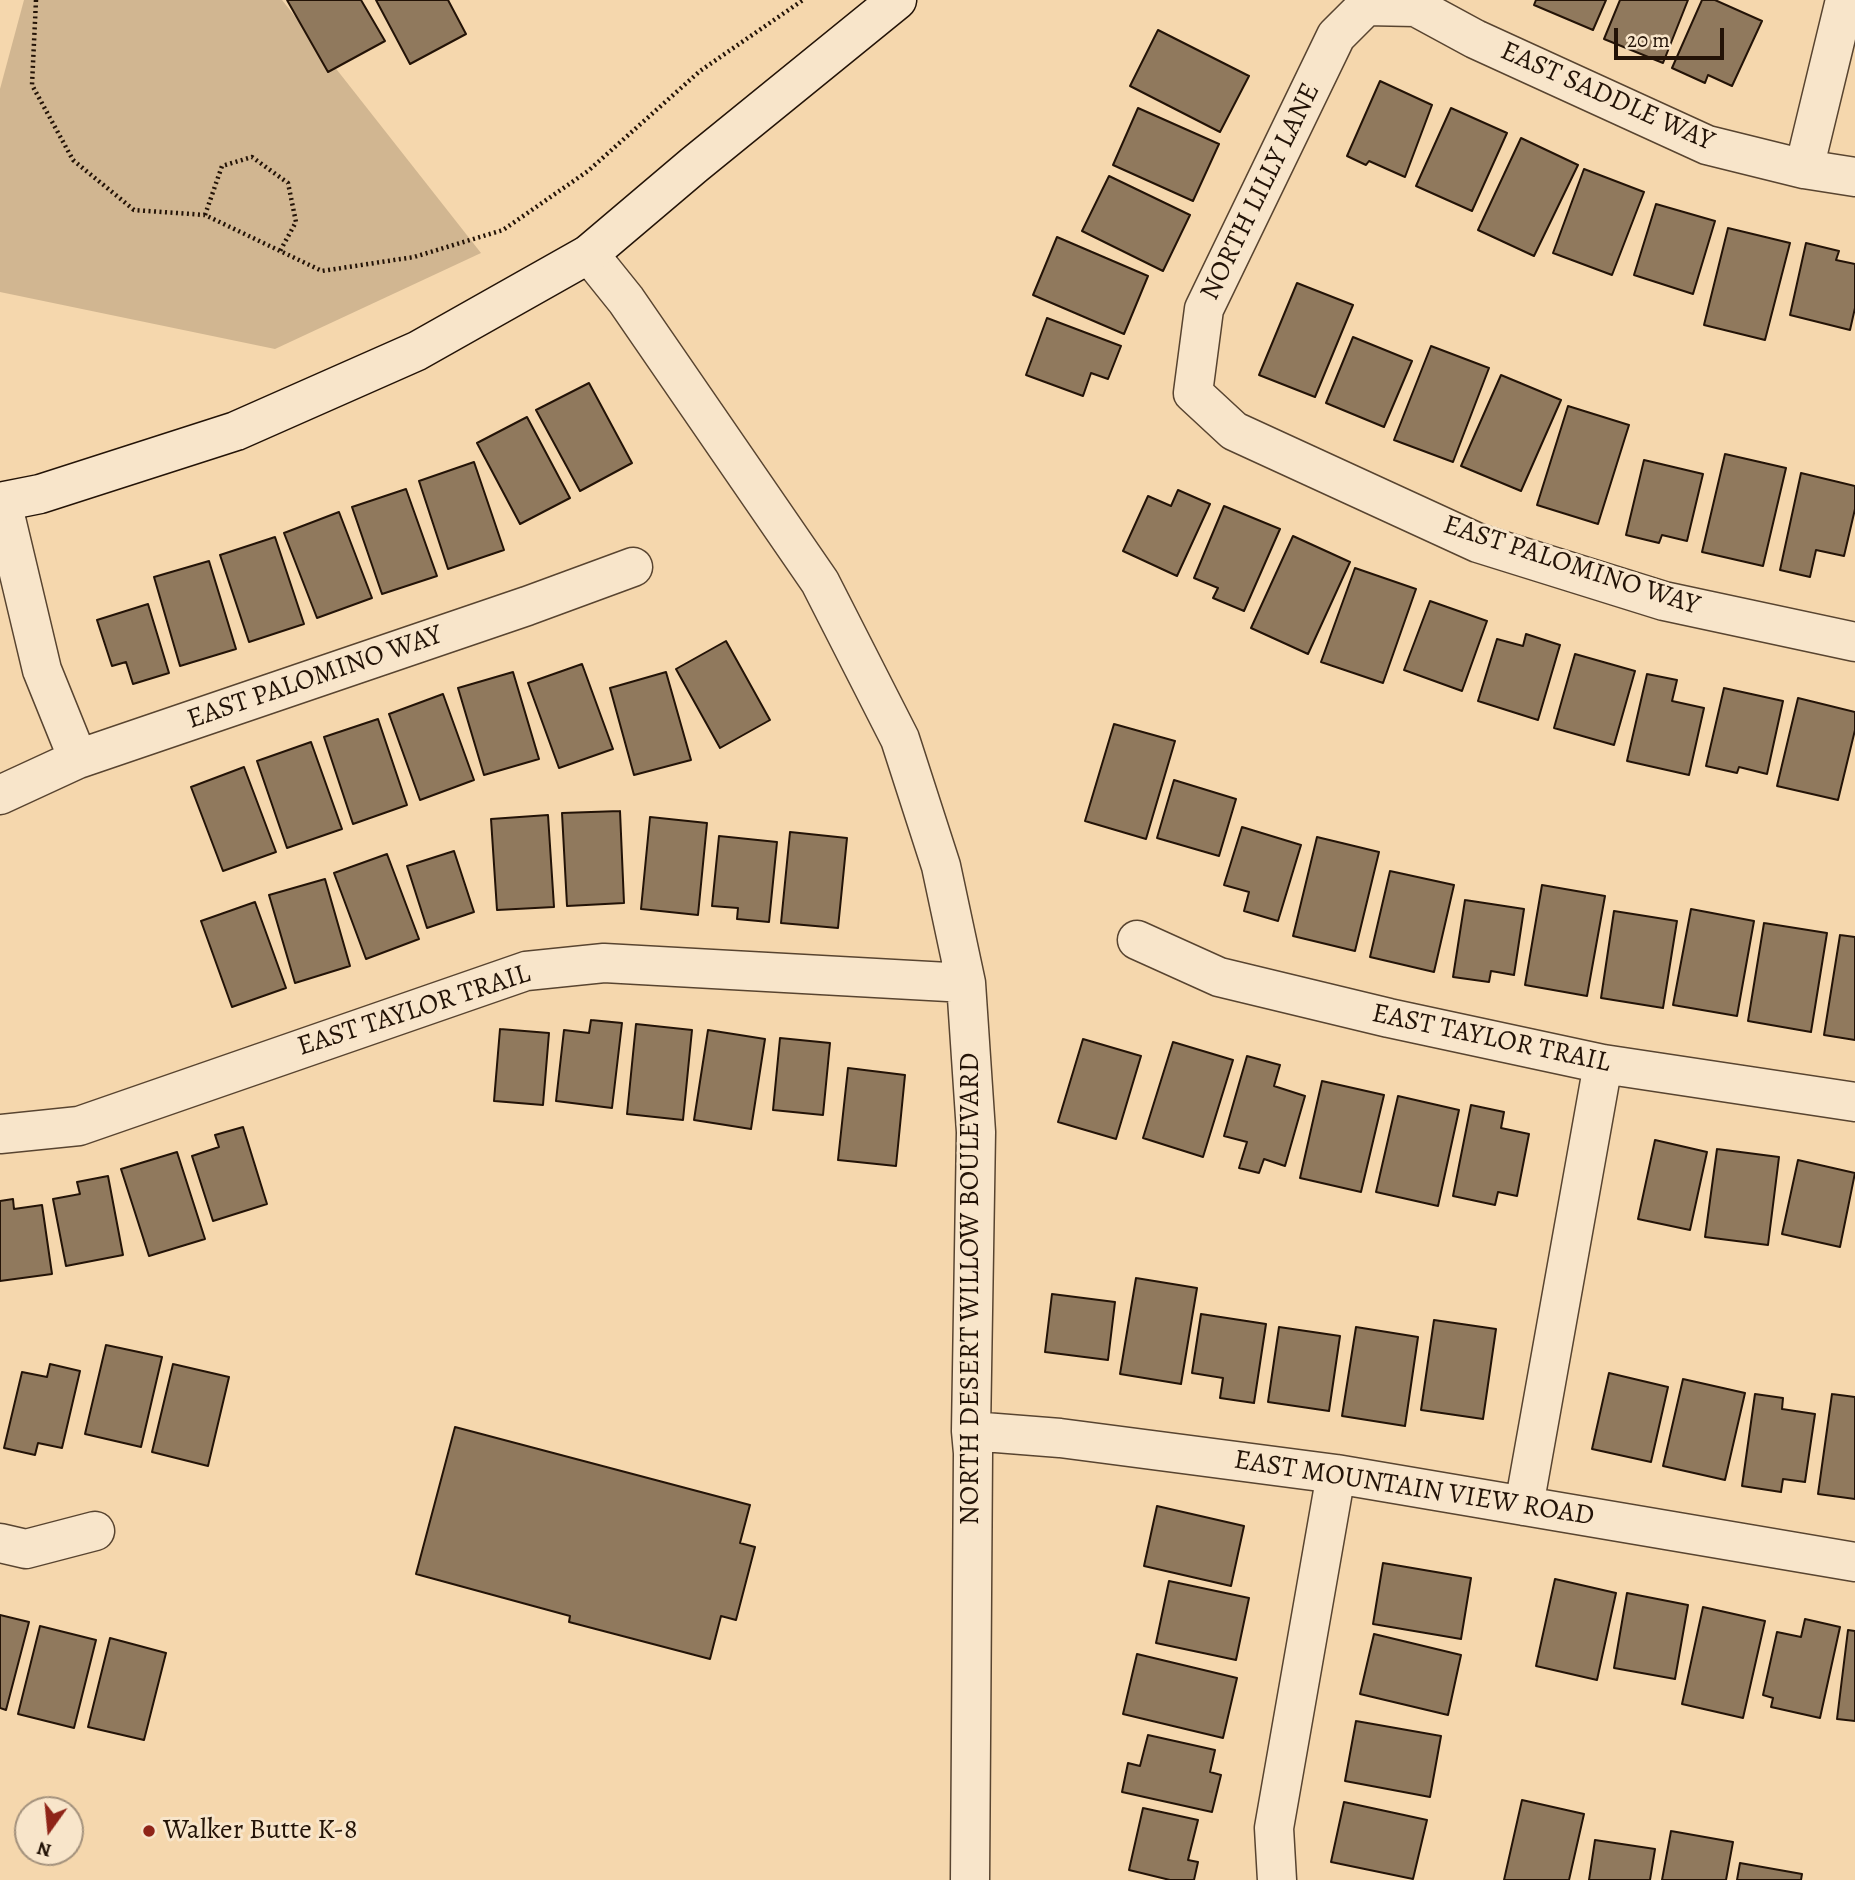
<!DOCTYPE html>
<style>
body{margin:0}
#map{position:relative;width:1855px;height:1880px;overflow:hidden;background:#f5d7ad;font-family:Alegreya,serif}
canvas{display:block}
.north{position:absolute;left:14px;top:1796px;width:70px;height:70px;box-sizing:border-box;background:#f8e5ca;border:2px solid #a3917c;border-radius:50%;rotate:195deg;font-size:19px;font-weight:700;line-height:28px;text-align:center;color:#231307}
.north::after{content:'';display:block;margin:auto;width:24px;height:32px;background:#8f2418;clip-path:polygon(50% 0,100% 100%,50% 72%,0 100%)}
.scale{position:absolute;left:1614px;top:28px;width:110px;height:32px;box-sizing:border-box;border:4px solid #231307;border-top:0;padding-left:9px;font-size:21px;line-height:24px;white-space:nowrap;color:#231307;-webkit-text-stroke:5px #f8e5ca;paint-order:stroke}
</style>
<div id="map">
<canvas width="1855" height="1880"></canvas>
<div class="north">N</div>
<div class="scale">20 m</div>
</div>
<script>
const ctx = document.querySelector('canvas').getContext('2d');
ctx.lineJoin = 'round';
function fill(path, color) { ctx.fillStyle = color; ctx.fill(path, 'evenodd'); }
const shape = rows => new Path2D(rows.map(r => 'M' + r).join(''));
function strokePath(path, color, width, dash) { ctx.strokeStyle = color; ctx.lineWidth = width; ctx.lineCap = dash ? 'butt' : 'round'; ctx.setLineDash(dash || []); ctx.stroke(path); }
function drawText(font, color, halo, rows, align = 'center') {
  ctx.font = font + ' Alegreya,serif'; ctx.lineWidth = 6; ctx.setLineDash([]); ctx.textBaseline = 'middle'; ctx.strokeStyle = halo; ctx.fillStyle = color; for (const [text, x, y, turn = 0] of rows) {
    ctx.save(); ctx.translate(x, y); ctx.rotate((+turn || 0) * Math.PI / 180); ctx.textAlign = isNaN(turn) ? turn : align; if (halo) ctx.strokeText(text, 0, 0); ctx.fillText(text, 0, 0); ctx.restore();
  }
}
fill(shape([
 [24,0,282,0,481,253,275,349,0,292,0,89]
]), '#d1b691');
const building = shape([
 [287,0,361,0,385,41,328,72,287,0],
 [376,0,448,0,466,34,410,64,376,0],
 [1536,0,1606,0,1593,30,1534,5,1536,0],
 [1620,0,1688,0,1663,63,1604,39,1620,0],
 [1702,0,1715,0,1762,21,1732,86,1708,75,1705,83,1672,68,1702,0],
 [1158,30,1249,76,1220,132,1130,86,1158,30],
 [1380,81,1432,105,1405,177,1369,161,1366,165,1347,156,1380,81],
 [1138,108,1219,144,1193,201,1113,165,1138,108],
 [1451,108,1507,133,1472,211,1416,186,1451,108],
 [1521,138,1578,165,1534,256,1478,230,1521,138],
 [1584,169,1644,192,1612,275,1553,253,1584,169],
 [1109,176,1190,215,1163,271,1082,231,1109,176],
 [1656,204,1715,221,1693,294,1634,275,1656,204],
 [1728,228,1790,243,1765,340,1704,325,1728,228],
 [1057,237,1148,276,1124,334,1033,295,1057,237],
 [1806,243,1839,251,1836,260,1855,264,1855,308,1850,330,1790,315,1806,243],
 [1297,283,1353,305,1315,397,1259,375,1297,283],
 [1047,318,1121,346,1108,379,1091,373,1083,396,1026,375,1047,318],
 [1353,337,1412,361,1384,427,1326,403,1353,337],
 [1431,346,1489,368,1453,462,1394,440,1431,346],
 [1501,375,1561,400,1521,491,1461,466,1501,375],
 [589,383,632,463,580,491,536,410,589,383],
 [1568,406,1629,425,1598,524,1537,505,1568,406],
 [527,417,570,498,520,524,477,443,527,417],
 [1725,454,1786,468,1763,566,1702,552,1725,454],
 [1644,460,1703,474,1687,541,1662,535,1659,543,1626,535,1644,460],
 [474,462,504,550,448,569,419,481,474,462],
 [1801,473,1855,486,1855,509,1844,556,1816,550,1810,577,1780,570,1801,473],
 [406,489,437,576,382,594,352,507,406,489],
 [1178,490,1210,504,1177,576,1123,551,1148,496,1171,506,1178,490],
 [1224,506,1280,529,1244,611,1213,598,1218,588,1194,578,1224,506],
 [339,512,372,598,317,618,284,533,339,512],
 [1293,536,1350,562,1308,654,1251,628,1293,536],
 [275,537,304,624,249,642,220,555,275,537],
 [209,561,236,649,180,666,154,577,209,561],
 [1355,568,1416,589,1383,683,1321,662,1355,568],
 [1430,601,1487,621,1462,691,1404,670,1430,601],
 [148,604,169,673,133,684,126,662,112,666,97,620,148,604],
 [1526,634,1560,645,1538,720,1478,701,1497,639,1523,646,1526,634],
 [726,641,770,720,720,748,676,669,726,641],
 [1575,654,1635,671,1614,745,1554,728,1575,654],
 [582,664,613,749,559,768,528,683,582,664],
 [513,672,539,759,484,775,458,688,513,672],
 [666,672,691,760,634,775,610,688,666,672],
 [1647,674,1677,680,1672,701,1704,708,1689,775,1627,761,1647,674],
 [1724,688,1783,701,1767,774,1739,767,1737,773,1706,766,1724,688],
 [443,694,474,780,420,800,389,714,443,694],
 [1798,698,1855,712,1855,730,1838,800,1777,786,1798,698],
 [378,719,407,805,353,824,324,737,378,719],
 [1114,724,1175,741,1146,839,1085,821,1114,724],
 [311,742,342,829,287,848,257,761,311,742],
 [244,767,276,852,223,871,191,787,244,767],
 [1174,780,1236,799,1219,856,1157,838,1174,780],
 [620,811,624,903,567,906,562,813,620,811],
 [548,815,554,907,497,910,491,819,548,815],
 [650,817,707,823,698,915,641,909,650,817],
 [1242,827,1301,845,1278,921,1244,911,1249,892,1224,885,1242,827],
 [790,832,847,838,838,928,781,923,790,832],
 [719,836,777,842,769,922,737,919,738,908,712,906,719,836],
 [1317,837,1379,852,1355,951,1293,936,1317,837],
 [454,851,474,912,427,928,407,866,454,851],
 [387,854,419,939,366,959,334,873,387,854],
 [1390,871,1454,885,1434,972,1370,957,1390,871],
 [325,879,350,966,295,983,269,895,325,879],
 [1542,885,1605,896,1587,996,1525,985,1542,885],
 [1465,900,1524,909,1514,975,1491,971,1489,982,1453,977,1465,900],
 [255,902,286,988,232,1007,201,921,255,902],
 [1691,909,1754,921,1737,1016,1673,1005,1691,909],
 [1614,911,1677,921,1663,1008,1601,998,1614,911],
 [1764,923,1827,933,1811,1032,1748,1021,1764,923],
 [1840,935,1855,937,1855,1040,1824,1035,1840,935],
 [591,1020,622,1023,612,1108,556,1101,564,1030,589,1033,591,1020],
 [636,1024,692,1030,683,1120,627,1114,636,1024],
 [500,1029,549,1033,543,1105,494,1101,500,1029],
 [708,1030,765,1039,751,1129,694,1120,708,1030],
 [780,1038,830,1043,823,1115,773,1110,780,1038],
 [1083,1039,1141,1056,1116,1139,1058,1122,1083,1039],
 [1173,1042,1233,1060,1203,1157,1143,1138,1173,1042],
 [1247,1056,1280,1065,1274,1086,1305,1096,1285,1166,1264,1159,1259,1173,1239,1168,1247,1142,1224,1136,1247,1056],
 [848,1068,905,1075,896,1166,838,1160,848,1068],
 [1322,1081,1384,1095,1361,1192,1300,1178,1322,1081],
 [1398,1096,1459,1110,1438,1206,1376,1192,1398,1096],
 [1471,1105,1504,1112,1501,1128,1529,1134,1517,1196,1498,1192,1495,1205,1453,1196,1471,1105],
 [243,1127,267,1204,213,1221,192,1156,219,1147,215,1135,243,1127],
 [1655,1140,1707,1152,1690,1230,1638,1219,1655,1140],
 [1717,1149,1779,1157,1768,1245,1705,1237,1717,1149],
 [177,1152,205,1239,149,1256,121,1169,177,1152],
 [1798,1160,1855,1173,1840,1247,1782,1234,1798,1160],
 [108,1176,123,1255,66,1266,53,1199,80,1194,77,1182,108,1176],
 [13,1199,14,1209,42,1205,52,1274,0,1281,0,1201,13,1199],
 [1136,1278,1197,1288,1181,1384,1120,1374,1136,1278],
 [1052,1294,1115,1302,1108,1360,1045,1352,1052,1294],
 [1201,1314,1266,1324,1254,1403,1220,1398,1223,1378,1192,1373,1201,1314],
 [1434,1320,1496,1329,1483,1419,1421,1410,1434,1320],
 [1279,1327,1340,1336,1329,1411,1268,1402,1279,1327],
 [1356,1327,1418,1337,1405,1426,1342,1416,1356,1327],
 [106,1345,162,1357,141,1447,85,1434,106,1345],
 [50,1364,80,1371,62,1448,38,1443,35,1455,4,1448,22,1372,47,1377,50,1364],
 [173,1364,229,1377,208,1466,152,1452,173,1364],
 [1609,1373,1668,1387,1651,1462,1592,1449,1609,1373],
 [1683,1379,1745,1393,1725,1480,1663,1466,1683,1379],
 [1755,1394,1783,1398,1782,1409,1815,1414,1805,1482,1783,1479,1781,1492,1742,1486,1755,1394],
 [1832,1394,1855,1397,1855,1499,1818,1494,1832,1394],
 [455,1427,750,1505,740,1543,755,1547,736,1620,721,1616,710,1659,569,1622,570,1616,416,1574,455,1427],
 [1157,1506,1244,1526,1231,1586,1144,1566,1157,1506],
 [1383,1563,1471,1578,1461,1639,1373,1624,1383,1563],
 [1555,1579,1616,1593,1597,1680,1536,1666,1555,1579],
 [1169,1581,1249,1598,1236,1660,1156,1643,1169,1581],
 [1627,1593,1688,1605,1675,1679,1614,1668,1627,1593],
 [1703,1607,1765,1621,1743,1718,1682,1704,1703,1607],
 [0,1615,29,1622,6,1710,0,1708,0,1615],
 [1805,1619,1840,1627,1820,1718,1771,1707,1773,1698,1763,1695,1777,1632,1801,1637,1805,1619],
 [40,1626,96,1640,74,1728,18,1714,40,1626],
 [1848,1630,1855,1631,1855,1721,1837,1719,1848,1630],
 [1374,1634,1461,1655,1448,1715,1360,1694,1374,1634],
 [110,1638,166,1653,144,1740,88,1727,110,1638],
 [1137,1654,1237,1678,1223,1738,1123,1714,1137,1654],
 [1356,1721,1441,1736,1430,1797,1345,1781,1356,1721],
 [1148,1735,1215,1750,1210,1772,1221,1775,1212,1812,1122,1792,1128,1763,1140,1766,1148,1735],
 [1522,1800,1584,1814,1569,1880,1504,1880,1522,1800],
 [1344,1802,1427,1820,1413,1879,1331,1862,1344,1802],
 [1143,1808,1198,1820,1188,1860,1198,1862,1194,1880,1170,1880,1129,1870,1143,1808],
 [1671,1831,1733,1842,1726,1880,1662,1880,1671,1831],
 [1595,1840,1655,1849,1650,1880,1589,1880,1595,1840],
 [1740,1863,1802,1874,1801,1880,1737,1880,1740,1863]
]);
fill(building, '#90795d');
strokePath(building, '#231307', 2);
const street = shape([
 [1804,169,1845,0],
 [1855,177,1804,169,1707,145,1475,39,1416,7,1366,6,1336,36,1204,309,1193,393,1234,431,1478,543,1664,601,1855,642],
 [589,254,626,300,820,582,900,739,941,866,966,983,976,1132,971,1431,973,1453,970,1880],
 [2,502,42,670,78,759],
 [0,795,78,759,527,606,633,567],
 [1137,940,1219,977,1389,1018,1603,1064,1855,1102],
 [0,1134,79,1126,526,971,604,963,966,983],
 [971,1431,1060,1438,1336,1474,1855,1562],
 [1524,1506,1603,1064],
 [0,1543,26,1549,95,1531],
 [1277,1880,1274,1828,1336,1474]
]);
const secondary = shape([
 [0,502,40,494,236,431,417,351,589,254,694,165,897,0]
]);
strokePath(street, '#584430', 41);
strokePath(secondary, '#231307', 41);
strokePath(shape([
 [36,0,32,85,73,160,134,210,205,215,322,271,414,257,503,230,588,171,700,71,803,0],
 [205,215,222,166,252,157,288,183,296,222,280,251]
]), '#231307', 4.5, [2, 3.5]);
strokePath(street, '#f8e5ca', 38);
strokePath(secondary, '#f8e5ca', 38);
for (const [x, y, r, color] of [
 [149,1831,7,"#8f2418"]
]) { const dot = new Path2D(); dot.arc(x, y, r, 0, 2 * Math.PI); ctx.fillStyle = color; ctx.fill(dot); strokePath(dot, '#f8e5ca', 2.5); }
drawText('28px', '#231307', '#f8e5ca', [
 ["EAST SADDLE WAY",1607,97,24],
 ["NORTH LILLY LANE",1261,192,-64],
 ["EAST PALOMINO WAY",1571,566,18],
 ["EAST PALOMINO WAY",315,678,-19],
 ["EAST TAYLOR TRAIL",414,1011,-18],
 ["EAST TAYLOR TRAIL",1491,1039,12],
 ["NORTH DESERT WILLOW BOULEVARD",971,1289,-90],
 ["EAST MOUNTAIN VIEW ROAD",1414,1489,9]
]);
drawText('28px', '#231307', '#f8e5ca', [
 ["Walker Butte K-8",163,1831]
], 'left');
</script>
